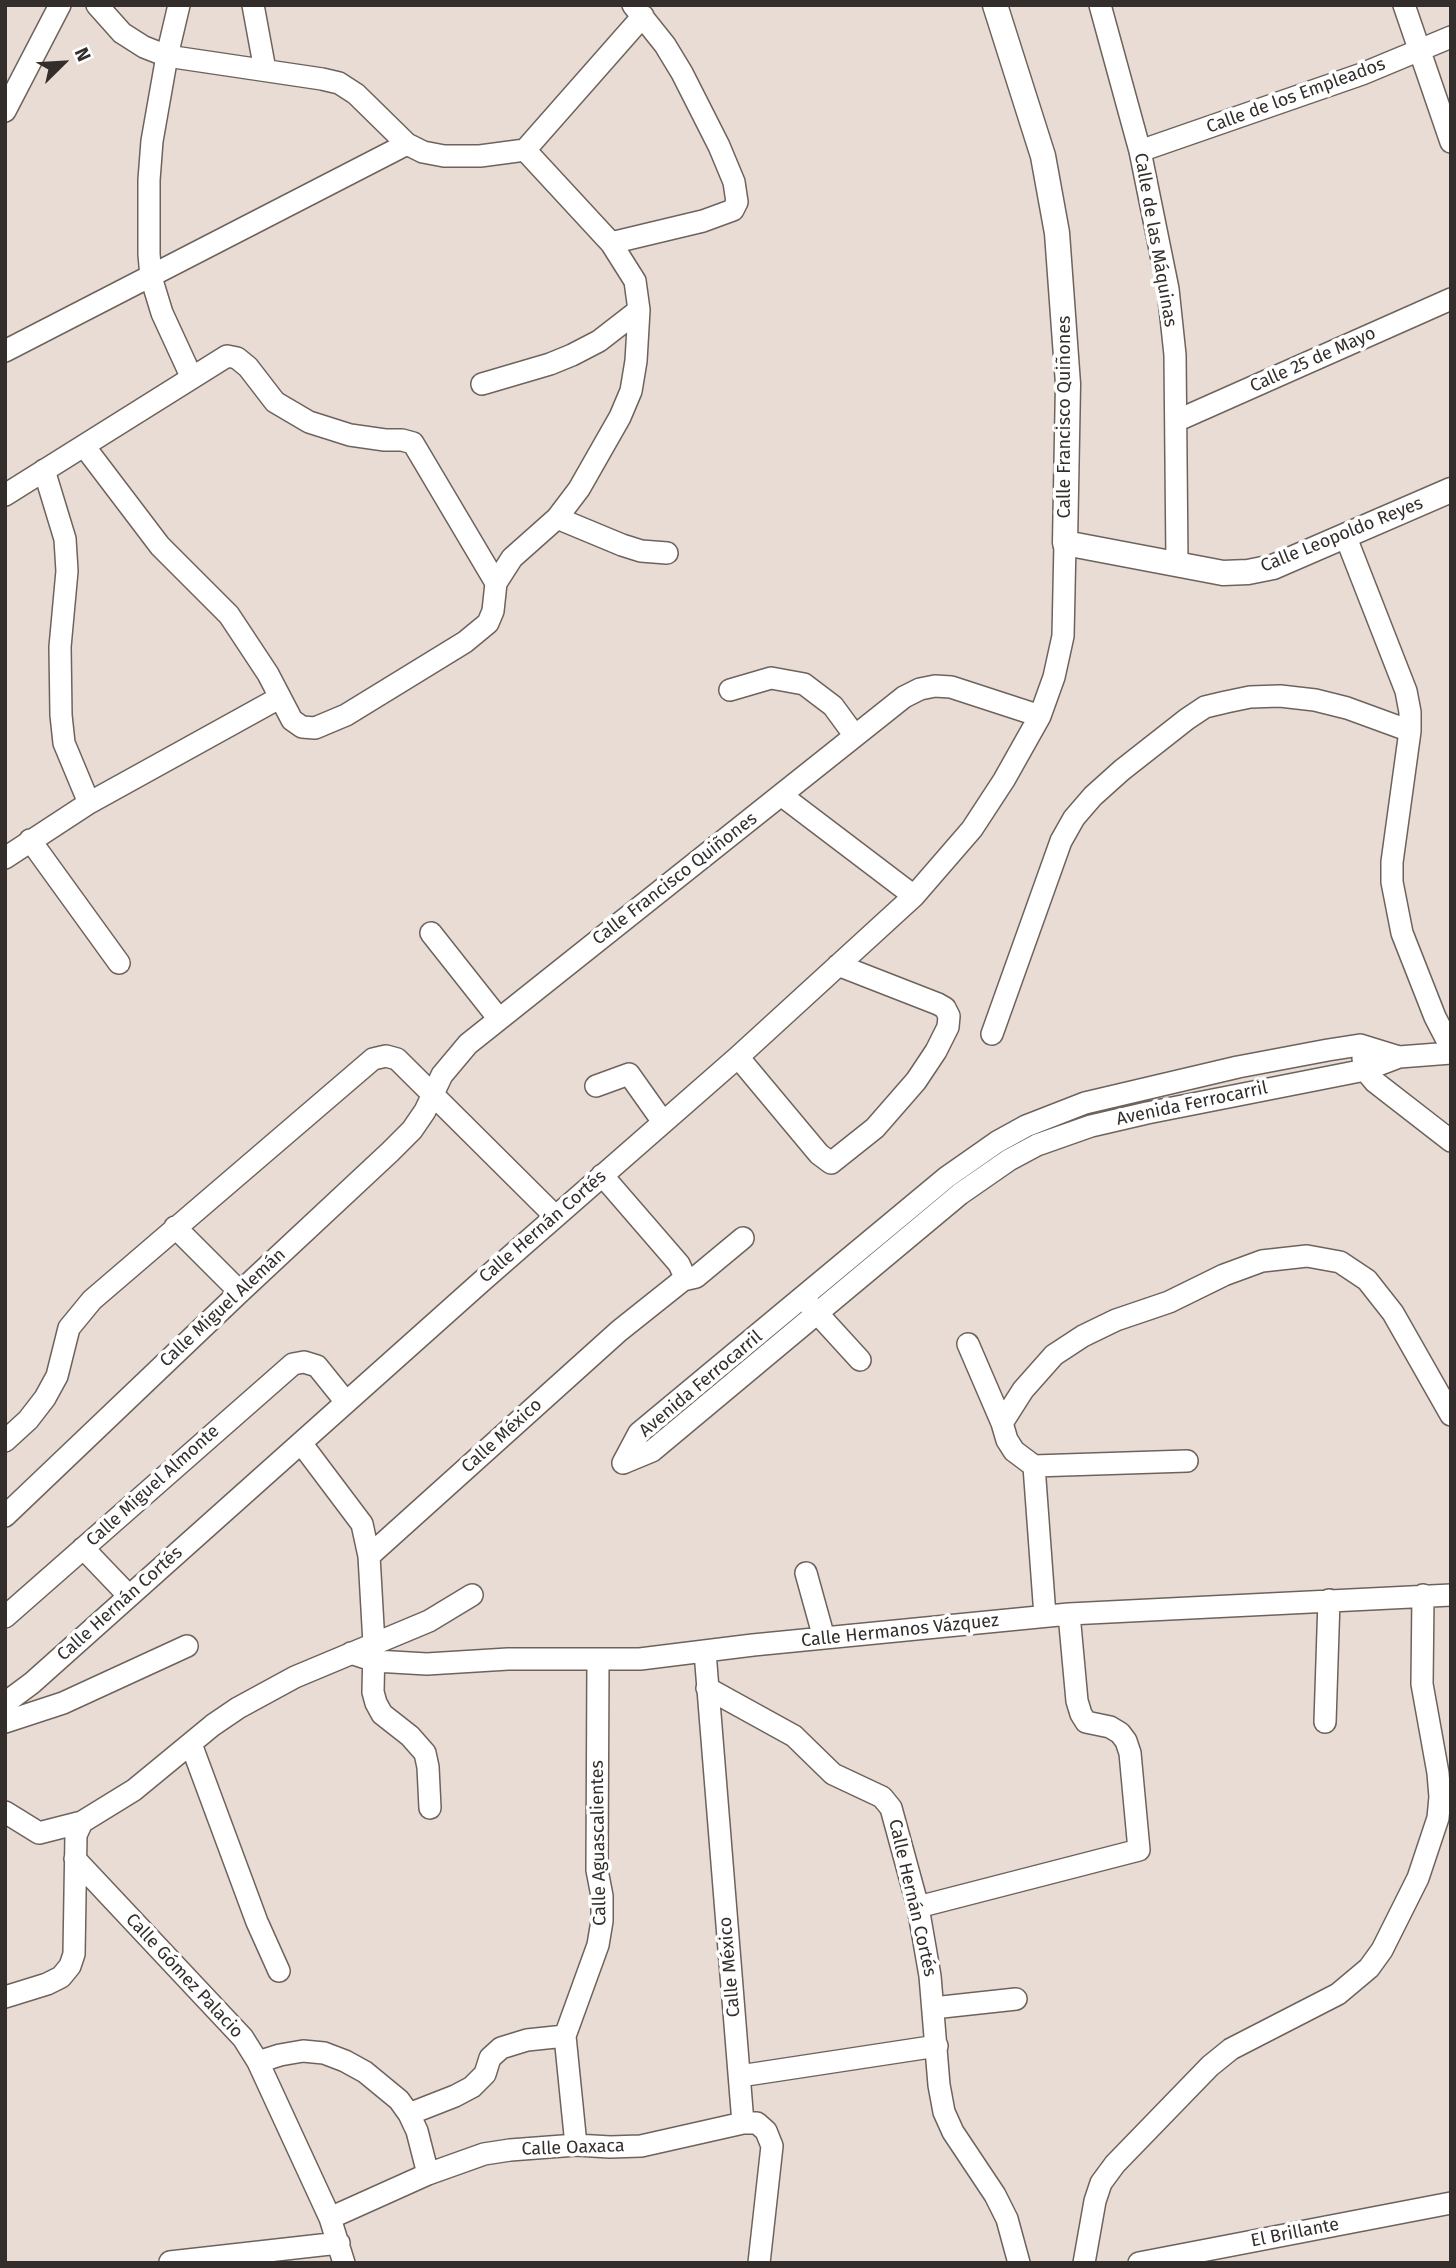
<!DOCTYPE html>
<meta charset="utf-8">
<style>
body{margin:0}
#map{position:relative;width:1456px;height:2268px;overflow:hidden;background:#e8dcd4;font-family:"Fira Sans",sans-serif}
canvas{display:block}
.frame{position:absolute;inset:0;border:7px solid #332e2b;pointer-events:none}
.north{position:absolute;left:28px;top:28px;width:70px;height:70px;-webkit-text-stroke:5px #fff;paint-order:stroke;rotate:66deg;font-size:19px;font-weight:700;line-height:28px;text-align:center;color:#332e2b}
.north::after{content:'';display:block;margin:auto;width:24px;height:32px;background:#332e2b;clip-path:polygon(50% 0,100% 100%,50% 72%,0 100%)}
</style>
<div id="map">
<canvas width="1456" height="2268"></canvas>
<div class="frame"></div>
<div class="north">N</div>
</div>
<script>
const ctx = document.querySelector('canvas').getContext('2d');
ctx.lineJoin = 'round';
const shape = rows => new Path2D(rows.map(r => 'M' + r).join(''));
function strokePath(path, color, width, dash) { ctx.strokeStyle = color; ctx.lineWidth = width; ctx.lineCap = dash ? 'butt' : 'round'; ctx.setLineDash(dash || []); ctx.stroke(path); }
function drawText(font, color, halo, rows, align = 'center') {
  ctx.font = font + ' "Fira Sans",sans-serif'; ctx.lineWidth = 7; ctx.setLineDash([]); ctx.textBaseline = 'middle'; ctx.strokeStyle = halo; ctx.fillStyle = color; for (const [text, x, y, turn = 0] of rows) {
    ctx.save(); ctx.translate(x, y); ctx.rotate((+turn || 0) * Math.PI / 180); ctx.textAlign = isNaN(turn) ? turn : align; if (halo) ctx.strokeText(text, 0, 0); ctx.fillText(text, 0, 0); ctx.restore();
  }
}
const minor = shape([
 [97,5,122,33,144,47,167,56,322,79,339,83,356,94,407,144,423,152,444,156,480,156,525,150,643,16],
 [179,5,167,56,152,141,149,180,149,254,151,277,162,313,191,376],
 [253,5,265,70],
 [1100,5,1140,151,1168,289,1175,355,1177,563],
 [1404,5,1451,142],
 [5,111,60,5],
 [1140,151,1362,74,1451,37],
 [611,243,703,221,733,210,737,202,734,182,719,146,682,73,665,45,633,5],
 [5,351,407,144],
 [482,384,550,364,572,355,599,341,639,310],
 [1176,421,1451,299],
 [84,446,160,546,229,615,268,674,292,720,302,727,315,728,346,715,465,642,488,623,493,611,496,583,512,558,557,518,579,489,620,417,631,391,636,361,639,310,635,281,611,243,525,150],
 [44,470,65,539,67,571,60,647,61,715,64,743,89,803],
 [5,495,227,356,237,358,248,367,275,402,309,422,350,435,385,440,402,440,413,443,496,583],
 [557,518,622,545,641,551,667,553],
 [1345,535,1406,691,1410,712,1410,731,1392,862,1392,882,1402,933,1435,1017,1451,1048],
 [730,690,771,678,804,684,833,706,855,736],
 [781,795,914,896],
 [30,840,119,963],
 [5,858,89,803,279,698],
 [431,933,499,1019],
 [992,1034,1061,841,1074,818,1093,796,1122,770,1187,719,1205,707,1226,702,1250,697,1280,696,1315,700,1347,708,1410,731],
 [738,1057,819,1154,831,1163,875,1128,916,1081,936,1051,948,1027,949,1016,945,1008,938,1004,838,965],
 [1363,1058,1365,1070,1375,1082,1451,1141],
 [596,1086,629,1074,663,1122],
 [602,1175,679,1264,684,1275,683,1280],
 [175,1227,240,1292],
 [807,1302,860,1360],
 [968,1344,1002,1423,1007,1440,1014,1451,1034,1466,1045,1616],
 [1002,1423,1023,1390,1054,1355,1083,1336,1116,1320,1169,1302,1224,1275,1262,1261,1307,1256,1340,1262,1367,1280,1393,1313,1451,1415],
 [5,1441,28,1420,45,1398,57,1376,69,1328,92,1300,373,1059,386,1056,397,1059,555,1216],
 [301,1443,362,1524,369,1556,374,1644,373,1692,376,1703,382,1714,410,1736,425,1753,428,1767,430,1808],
 [623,1463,652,1451,960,1194,1009,1160,1037,1145,1091,1126,1147,1113,1365,1070,1399,1057,1451,1053],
 [623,1463,639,1433,947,1177,997,1142,1026,1126,1085,1103,1238,1067,1328,1050,1360,1045,1399,1057],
 [1034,1466,1187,1461],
 [5,1516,240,1292,390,1152,412,1130,425,1111,442,1075,468,1044,904,697,920,689,935,686,951,687,1040,716],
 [83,1548,129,1596],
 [369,1556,619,1331,683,1280,696,1277,743,1238],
 [806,1573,824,1638],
 [5,1617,293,1364,304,1362,317,1366,346,1402],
 [705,1652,743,2123],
 [351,1653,375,1661,427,1664,508,1659,640,1659,753,1645,1069,1614,1451,1595],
 [707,1688,794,1736,833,1774,882,1797,891,1808,918,1907,930,1976,939,2085,944,2112,953,2132,995,2195,1007,2219,1019,2263],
 [5,1703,32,1683,481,1282,738,1057,914,896,972,829,1004,780,1040,716,1054,677,1063,636,1065,543],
 [5,1722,63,1703,187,1646],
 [1325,1722,1329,1600],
 [191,1744,257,1922,279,1971],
 [5,1812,39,1833,82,1822,134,1790,213,1725,238,1708,295,1677,429,1621,472,1595],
 [75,1859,243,2038,258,2062,330,2218,344,2263],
 [918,1907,1139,1850,1130,1753,1126,1741,1120,1733,1110,1727,1086,1722,1081,1714,1077,1701,1069,1614],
 [5,1997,47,1984,61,1977,70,1966,74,1954,76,1835,82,1822],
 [933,2008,1016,1999],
 [258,2062,280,2055,303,2051,324,2053,345,2061,365,2072,399,2100,409,2114,417,2131,428,2174],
 [740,2076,937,2046],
 [409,2114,455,2096,472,2087,485,2074,490,2058,501,2048,527,2040,565,2036],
 [576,2145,565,2036,598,1945,602,1921,602,1896,597,1870,598,1660],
 [330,2218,428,2174,484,2154,510,2150,576,2145,610,2147,641,2146,743,2123,757,2123,766,2131,772,2146,759,2263],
 [170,2262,339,2243],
 [1084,2263,1095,2201,1101,2183,1115,2164,1210,2066,1231,2049,1338,1994,1369,1968,1382,1950,1418,1878,1438,1818,1440,1797,1438,1773,1422,1684,1423,1595],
 [1139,2263,1451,2203]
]);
const tertiary = shape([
 [995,5,1043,156,1057,233,1068,384,1065,543,1223,573,1248,572,1273,567,1451,490]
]);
strokePath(minor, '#6e635c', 24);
strokePath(tertiary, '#6e635c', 27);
strokePath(minor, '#fff', 21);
strokePath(tertiary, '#fff', 24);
drawText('18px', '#332e2b', '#fff', [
 ["Calle de los Empleados",1296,96,-20],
 ["Calle de las Máquinas",1155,240,80],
 ["Calle 25 de Mayo",1313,360,-24],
 ["Calle Francisco Quiñones",1065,417,-90],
 ["Calle Leopoldo Reyes",1342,535,-22],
 ["Calle Francisco Quiñones",675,879,-38],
 ["Avenida Ferrocarril",1192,1104,-12],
 ["Calle Hernán Cortés",543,1227,-41],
 ["Calle Miguel Alemán",223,1308,-43],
 ["Avenida Ferrocarril",701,1384,-40],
 ["Calle México",502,1436,-42],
 ["Calle Miguel Almonte",153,1486,-42],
 ["Calle Hernán Cortés",120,1604,-42],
 ["Calle Hermanos Vázquez",900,1631,-6],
 ["Calle Aguascalientes",599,1843,-91],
 ["Calle Hernán Cortés",912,1898,77],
 ["Calle México",730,1967,-95],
 ["Calle Gómez Palacio",184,1976,47],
 ["Calle Oaxaca",573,2148,-2],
 ["El Brillante",1295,2233,-11]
]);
</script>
